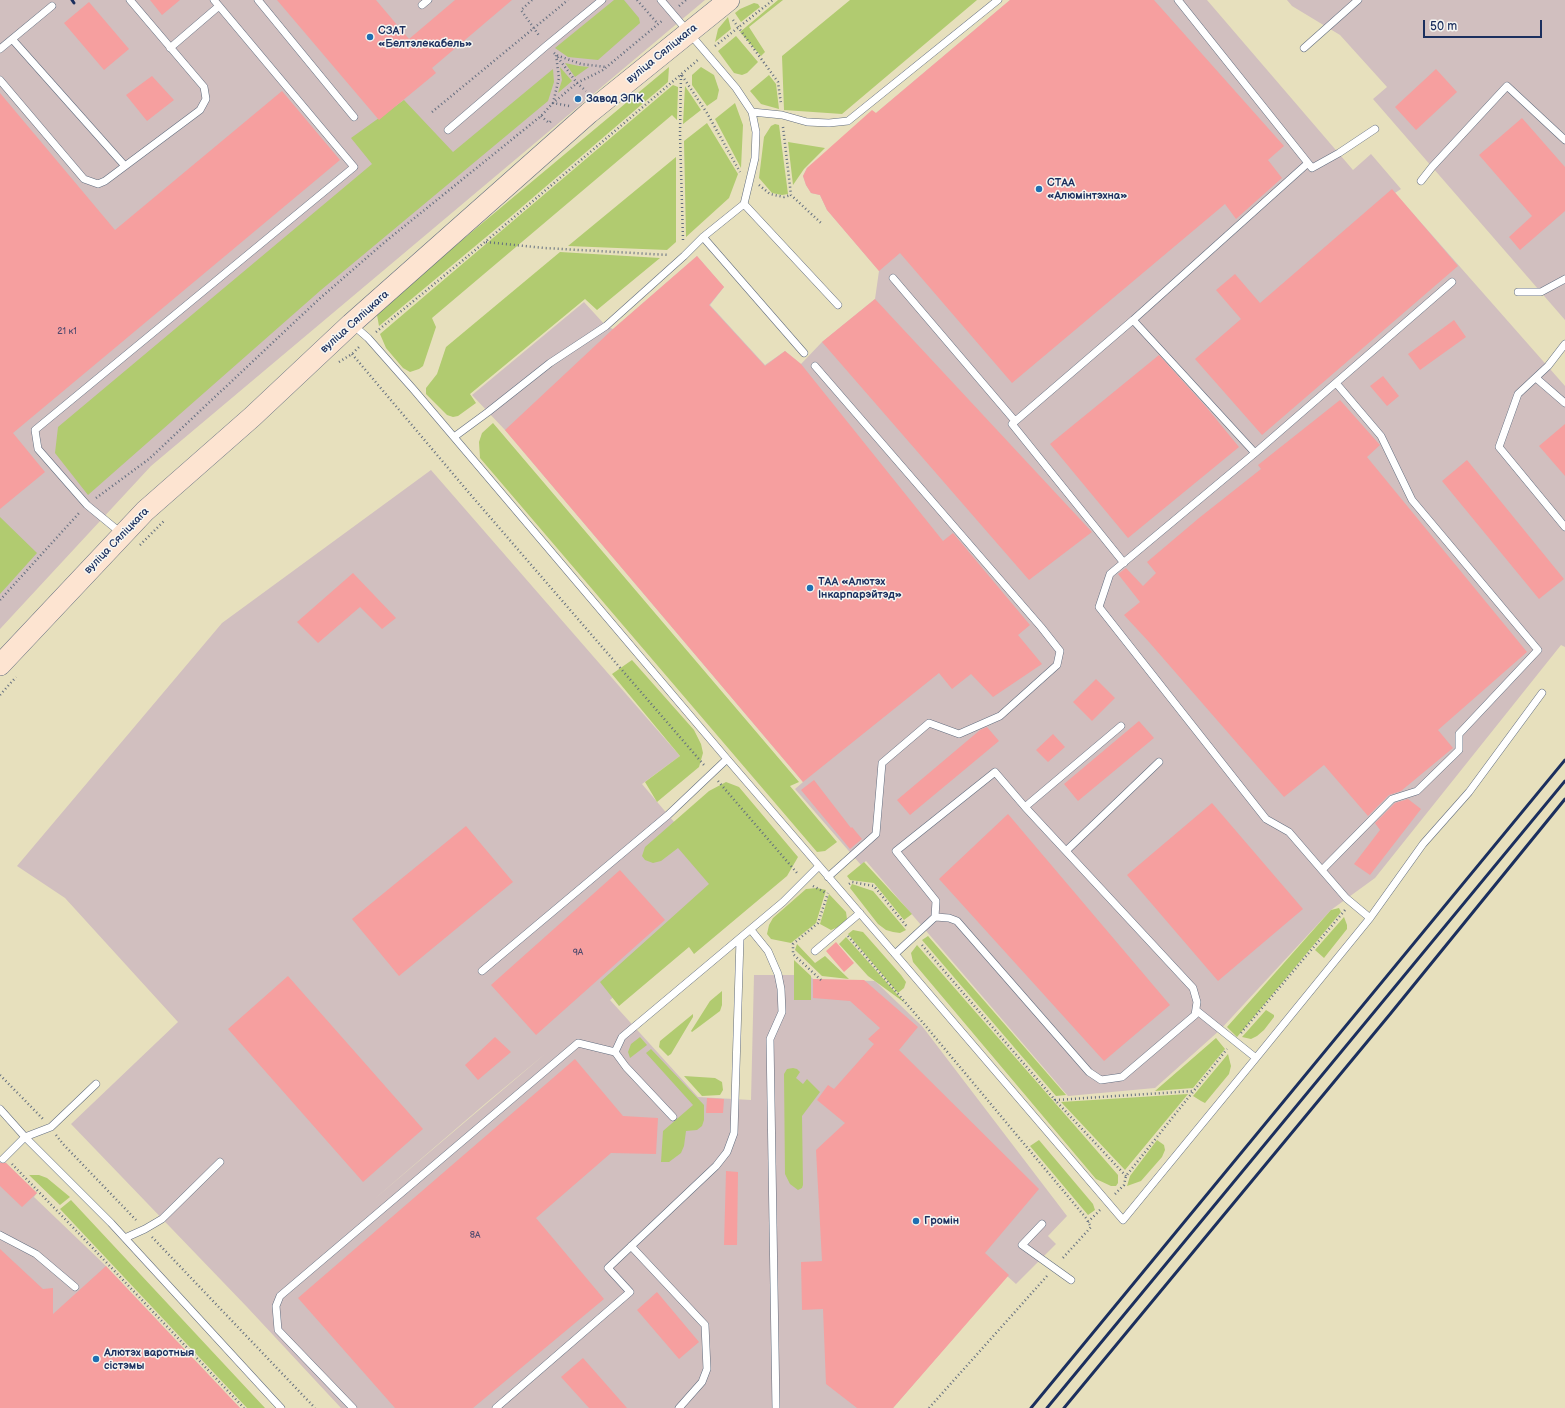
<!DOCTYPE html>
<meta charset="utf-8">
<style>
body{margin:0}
#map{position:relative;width:1565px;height:1408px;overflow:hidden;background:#e7e0bd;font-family:"Balsamiq Sans",sans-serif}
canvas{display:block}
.scale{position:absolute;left:1423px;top:20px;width:119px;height:18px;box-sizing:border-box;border:2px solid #1b2f5e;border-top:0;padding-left:5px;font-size:12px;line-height:14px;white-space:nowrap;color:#1b2f5e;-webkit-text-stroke:3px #f6f6f2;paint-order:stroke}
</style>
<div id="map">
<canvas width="1565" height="1408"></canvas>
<div class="scale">50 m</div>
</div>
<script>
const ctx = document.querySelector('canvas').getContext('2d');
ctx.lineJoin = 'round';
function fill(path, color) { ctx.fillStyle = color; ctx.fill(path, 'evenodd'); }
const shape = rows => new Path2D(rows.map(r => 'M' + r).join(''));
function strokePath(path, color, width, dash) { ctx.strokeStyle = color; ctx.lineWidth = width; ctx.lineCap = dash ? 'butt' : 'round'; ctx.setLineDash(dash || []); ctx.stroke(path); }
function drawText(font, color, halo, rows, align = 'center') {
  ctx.font = font + ' "Balsamiq Sans",sans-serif'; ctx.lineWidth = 3; ctx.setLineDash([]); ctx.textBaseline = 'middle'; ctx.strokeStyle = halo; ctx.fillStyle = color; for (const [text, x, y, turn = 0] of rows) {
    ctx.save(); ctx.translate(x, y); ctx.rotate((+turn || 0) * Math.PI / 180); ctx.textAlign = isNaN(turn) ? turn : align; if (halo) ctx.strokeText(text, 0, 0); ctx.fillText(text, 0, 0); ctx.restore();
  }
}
fill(shape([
 [0,0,705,0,151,466,0,629],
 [1010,0,1207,0,1353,170,1371,154,1401,189,1395,193,1565,386,1565,647,1561,645,1375,878,1331,910,1220,1030,1155,1088,1068,1096,866,861,861,865,795,789,803,782,505,430,472,395,584,302,606,326,613,329,697,256,724,287,710,305,765,365,785,351,801,364,822,342,875,299,879,271,827,210,820,195,811,193,806,185,803,176,807,168,876,113],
 [1287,0,1565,0,1565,320,1373,99,1387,87,1340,35,1292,6],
 [431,470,680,756,642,784,735,894,610,1000,698,1097,751,1100,754,975,809,975,813,979,875,981,922,1026,1067,1216,1048,1236,1056,1244,1016,1284,1007,1276,893,1408,341,1408,247,1307,71,1124,178,1022,65,898,17,866,222,623],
 [545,1054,372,1201,486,1103],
 [0,1157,37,1193,34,1197,106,1266,240,1408,0,1408]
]), '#d1bfbf');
fill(shape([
 [614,0,624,0,639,18,640,23,598,60,568,57,555,48],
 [778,0,783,0,749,27,765,52,761,56,740,32],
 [850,0,977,0,842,114,784,110,782,56],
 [754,3,758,4,760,7,741,22,735,13,740,9],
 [728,17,731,29,715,42,718,29],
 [736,36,758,62,747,73,742,75,734,73,718,51],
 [565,63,579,66,589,67,575,77],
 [560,67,572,81,558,93,562,80],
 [669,67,668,82,509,218,379,326,377,315,388,302],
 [701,67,714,75,719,90,717,99,707,106,692,85,692,75],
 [553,69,554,82,548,101,321,290,88,495,55,453,58,427,372,164,351,138,404,100,453,152],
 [769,75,776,84,779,109,761,104,750,91],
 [673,85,678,87,677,120,672,115,432,318,436,327,423,366,419,369,410,372,403,368,386,348,380,334],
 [685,86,701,110,683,124],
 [735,103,743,125,741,168,715,119],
 [707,123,738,174,729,198,686,237,684,141],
 [775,124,779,125,788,194,782,195,772,193,759,178,764,137,771,126],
 [788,142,825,148,804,169,793,185],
 [676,157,676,242,667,250,568,246],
 [560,252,660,258,597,310,585,299,470,394,476,403,458,416,453,417,447,415,426,394,426,388,437,374,446,347],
 [493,423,799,782,790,786,837,842,825,851,817,852,480,458,479,442,482,433],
 [0,517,37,553,0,594],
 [632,660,694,730,701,744,703,753,699,767,657,802,645,782,680,756,612,674],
 [726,782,739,787,798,857,787,876,694,954,689,947,619,1006,600,982,709,884,678,848,661,861,653,863,645,860,642,856,645,847,709,791],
 [864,862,912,914,904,920,874,883,850,880,847,876],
 [852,884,873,891,906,930,900,933,893,932,886,930,878,924,850,888],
 [817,888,826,890,816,923,791,943,771,939,767,934,769,925,773,918,806,889],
 [829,894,846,912,847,919,843,925,831,930,820,924],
 [1339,908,1341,912,1237,1037,1227,1027,1331,910],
 [1344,917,1347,925,1347,929,1324,958,1315,950],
 [853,930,863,932,901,975,906,982,904,988,898,993,848,934],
 [928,936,1066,1095,1056,1096,922,940],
 [846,937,905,1003,868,976,839,944],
 [797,944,815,963,825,956,849,979,822,976,795,950],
 [917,945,1118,1175,1118,1183,1116,1186,1111,1186,1096,1179,913,962,911,953],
 [794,960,811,976,811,1000,794,1000],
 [722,991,722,1005,720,1011,692,1032,691,1031,710,1001],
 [1266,1010,1274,1015,1274,1017,1264,1030,1257,1036,1251,1039,1242,1037],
 [693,1014,693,1017,671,1054,668,1056,659,1047,660,1041],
 [640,1037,647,1045,630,1058,628,1052,631,1044],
 [1216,1038,1225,1049,1193,1088,1155,1091],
 [651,1049,704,1105,704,1120,702,1126,697,1130,686,1131,684,1146,681,1153,669,1162,661,1162,663,1131,693,1105,646,1053],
 [1228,1054,1231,1066,1229,1074,1205,1103,1201,1101,1193,1096],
 [793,1068,797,1069,800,1072,796,1078,803,1084,807,1079,820,1092,802,1116,803,1185,802,1188,798,1190,790,1184,785,1174,784,1074,787,1069],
 [684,1076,715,1078,722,1082,723,1090,720,1095,702,1096],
 [1188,1094,1125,1170,1061,1102],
 [1039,1140,1093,1204,1095,1210,1088,1215,1030,1146],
 [1157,1140,1164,1145,1165,1150,1162,1157,1141,1181,1127,1186,1130,1176],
 [29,1175,39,1175,47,1178,70,1197,60,1205],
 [71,1200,265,1408,247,1408,60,1209]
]), '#b1cb70');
fill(shape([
 [150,0,180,0,162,15],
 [277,0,376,0,409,39,455,0,512,0,432,68,436,73,379,120],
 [1010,0,1154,0,1284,146,1268,160,1282,178,1236,219,1225,204,1012,383,900,253,879,271,827,210,820,195,811,193,806,185,803,176,807,168,872,110,876,113],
 [89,2,129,49,104,70,64,23],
 [1436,69,1457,92,1416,130,1395,107],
 [152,76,174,100,147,121,126,95],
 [282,91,340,160,13,433,45,472,0,509,0,93,115,230],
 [1522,118,1565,167,1565,211,1520,250,1509,237,1532,216,1479,155],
 [1392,189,1458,266,1262,435,1195,359,1241,319,1216,290,1235,274,1260,303],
 [697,256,724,287,709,305,765,366,785,351,801,364,943,541,953,533,1030,625,1018,635,1042,664,993,697,971,674,952,689,939,673,803,782,505,430,613,329],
 [875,299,1092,532,1029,580,822,342],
 [1454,320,1466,337,1420,370,1408,354],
 [1159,355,1207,408,1239,447,1128,538,1050,444],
 [1383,376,1399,396,1387,406,1370,386],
 [1340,400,1380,445,1367,457,1527,652,1438,730,1453,748,1401,791,1389,795,1368,816,1324,765,1284,797,1149,642,1124,615,1140,602,1118,574,1126,568,1143,586,1156,573,1147,562,1199,518,1261,469,1258,465],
 [1565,424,1565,476,1539,446],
 [1467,460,1564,579,1539,599,1442,481],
 [353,573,396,618,382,629,360,607,318,643,297,622],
 [1096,679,1115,698,1092,721,1073,702],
 [1139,721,1154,738,1078,801,1064,784],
 [987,727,999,741,910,815,897,800,980,730],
 [1053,734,1065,747,1048,762,1036,750],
 [814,780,851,828,852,827,862,839,850,849,801,790],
 [1408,799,1421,809,1370,875,1354,864,1380,830,1375,823,1395,803],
 [1212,803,1303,909,1218,981,1127,875],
 [1008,814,1170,1005,1104,1061,939,879],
 [466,826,513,882,399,976,352,919],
 [620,870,665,920,536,1035,491,985],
 [836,942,854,963,844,972,826,951],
 [288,976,423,1129,363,1182,228,1029],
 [813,979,864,980,918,1027,899,1050,1039,1189,985,1253,1009,1275,893,1408,857,1408,826,1384,823,1309,802,1310,801,1262,822,1261,816,1150,845,1123,817,1100,828,1085,834,1089,874,1044,868,1039,880,1028,850,1001,813,998],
 [495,1037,511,1052,478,1080,465,1065],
 [575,1059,623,1116,658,1118,656,1154,611,1153,536,1218,604,1299,473,1408,395,1408,298,1298],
 [707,1098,724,1099,723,1113,706,1113],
 [0,1163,6,1163,37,1193,22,1207,0,1186],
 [726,1171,738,1172,737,1245,724,1245],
 [0,1249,43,1289,53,1288,53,1314,106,1266,240,1408,0,1408],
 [657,1292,699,1342,679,1359,637,1310],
 [583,1358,627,1408,589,1408,561,1377]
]), '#f69f9f');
const service = shape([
 [258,0,354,117],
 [661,0,736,88,752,112,782,115,807,122,829,123,848,121,998,0],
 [1178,0,1312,168,1339,153,1375,129],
 [422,5,428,0],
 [12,39,125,166],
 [170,48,219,6],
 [1304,48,1358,0],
 [0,49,52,6],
 [0,80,84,179,98,184,105,181,200,110,206,99,204,87,130,0],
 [448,130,546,46,602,0],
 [1308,163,1133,320,1255,453,1452,282],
 [1421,181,1432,167,1507,86,1565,140],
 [744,204,838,305],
 [703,237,804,353],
 [893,278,1015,421],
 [1518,292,1541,292,1565,279],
 [353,325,368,338,414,390,727,759,895,954,1123,1220,1256,1058,1196,1010],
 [1565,344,1548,366,1518,394,1499,447,1565,527],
 [815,366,1041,627,1060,651,1057,665,1000,716,959,734,929,723,882,763,876,834,828,877],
 [1536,378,1565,403],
 [454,437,488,412,550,363,606,326,684,256,703,237,744,204,755,158,756,132,752,112],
 [1255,453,1110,574,1099,607,1266,819,1289,832,1346,898,1370,918,1256,1058],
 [121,533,87,505,38,449,35,430,354,167,214,0],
 [1124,563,1012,424,1133,320],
 [1025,807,1121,726],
 [1066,851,1159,762],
 [1322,870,1392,799,1417,791,1459,750,1459,734,1538,650,1412,500,1381,436,1336,383],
 [1370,918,1423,844,1469,792,1542,693],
 [751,930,768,951,778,974,781,989,782,1012,770,1039,776,1408],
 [815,951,860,913],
 [895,954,935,917,949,918,957,921,1089,1072,1101,1080,1122,1077,1195,1015,1197,1002,1193,988,1025,807,995,772,896,851,936,901,935,917],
 [482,971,668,815,727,759],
 [0,1109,25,1137,111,1223,281,1408],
 [673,1117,626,1067,615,1052,622,1037,783,902,819,866],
 [3,1159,25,1137,51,1127,96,1084],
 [1042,1224,1022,1245,1071,1280],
 [0,1235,36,1254,75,1287],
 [125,1238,145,1229,162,1219,220,1162],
 [631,1246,705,1325,707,1369,702,1382,679,1408],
 [353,1408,278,1330,276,1306,280,1296,578,1043,615,1052],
 [496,1408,630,1292,608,1268,716,1166,727,1152,734,1133,740,939]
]);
const secondary = shape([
 [0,665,145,511,252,417,351,324,589,113,729,0]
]);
strokePath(service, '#626d7f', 8);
strokePath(secondary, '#626d7f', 22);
strokePath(shape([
 [532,0,521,10,540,37],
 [637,0,658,24],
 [679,6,686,0],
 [733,20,778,82,781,104],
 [715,46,773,0],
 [554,53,556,55,581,64,606,67],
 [569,106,553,103,559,78,556,55,577,83,586,91],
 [432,112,568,0],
 [541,116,549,123,551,121],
 [783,127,791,195,821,223],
 [759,185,770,194,784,197,791,195],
 [683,240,680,134,681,74,707,113,740,172],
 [486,242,544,248,669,255],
 [376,332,485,242,699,59],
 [352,354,470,494,704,765],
 [339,362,352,354,360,346],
 [96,498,149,459,318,300,386,241,541,116,553,103,577,83,603,70,663,20],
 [140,545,165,520],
 [0,600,80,512],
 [0,695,16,677],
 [718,781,797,873],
 [849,884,852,882,874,886,908,928],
 [813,886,826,893],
 [848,936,924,1024,1086,1218,1091,1227,1061,1260],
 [922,945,1055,1100],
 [821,980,793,954,793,944,818,923,828,893],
 [1241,1033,1345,910],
 [0,1075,43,1119],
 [56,1135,63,1144,136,1220],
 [12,1164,89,1244,244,1408],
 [1126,1176,1055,1100,1193,1091],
 [1115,1194,1124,1185,1126,1176,1227,1049],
 [1088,1222,1100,1210],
 [152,1237,315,1408],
 [929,1408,1047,1276]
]), '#626d7f', 2.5, [1, 3]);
strokePath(service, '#fff', 7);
strokePath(secondary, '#fde4d1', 21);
strokePath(shape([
 [72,0,74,3],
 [1031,1408,1565,760],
 [1047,1408,1565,781],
 [1064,1408,1391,1013,1565,799]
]), '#1b2f5e', 3);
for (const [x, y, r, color] of [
 [370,37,4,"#1f6fb2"],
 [578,99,4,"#1f6fb2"],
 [1039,189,4,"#1f6fb2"],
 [810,588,4,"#1f6fb2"],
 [916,1221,4,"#1f6fb2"],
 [96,1359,4,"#1f6fb2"]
]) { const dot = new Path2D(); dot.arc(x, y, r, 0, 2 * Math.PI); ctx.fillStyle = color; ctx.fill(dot); strokePath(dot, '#f6f6f2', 1.5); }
drawText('9px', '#524b6e', null, [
 ["21 к1",67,332],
 ["9А",578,953],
 ["8А",475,1236]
]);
drawText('bold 11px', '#1b2f5e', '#f6f6f2', [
 ["СЗАТ",378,31],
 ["«Белтэлекабель»",378,44],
 ["Завод ЭПК",586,99],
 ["СТАА",1047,183],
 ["«Алюмінтэхна»",1047,196],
 ["ТАА «Алютэх",818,582],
 ["Інкарпарэйтэд»",818,595],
 ["Громін",924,1221],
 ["Алютэх варотныя",104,1353],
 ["сістэмы",104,1366]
], 'left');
drawText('11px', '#1b2f5e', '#f6f6f2', [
 ["вуліца Сяліцкага",662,54,-39],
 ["вуліца Сяліцкага",355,322,-42],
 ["вуліца Сяліцкага",117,541,-46]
]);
</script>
